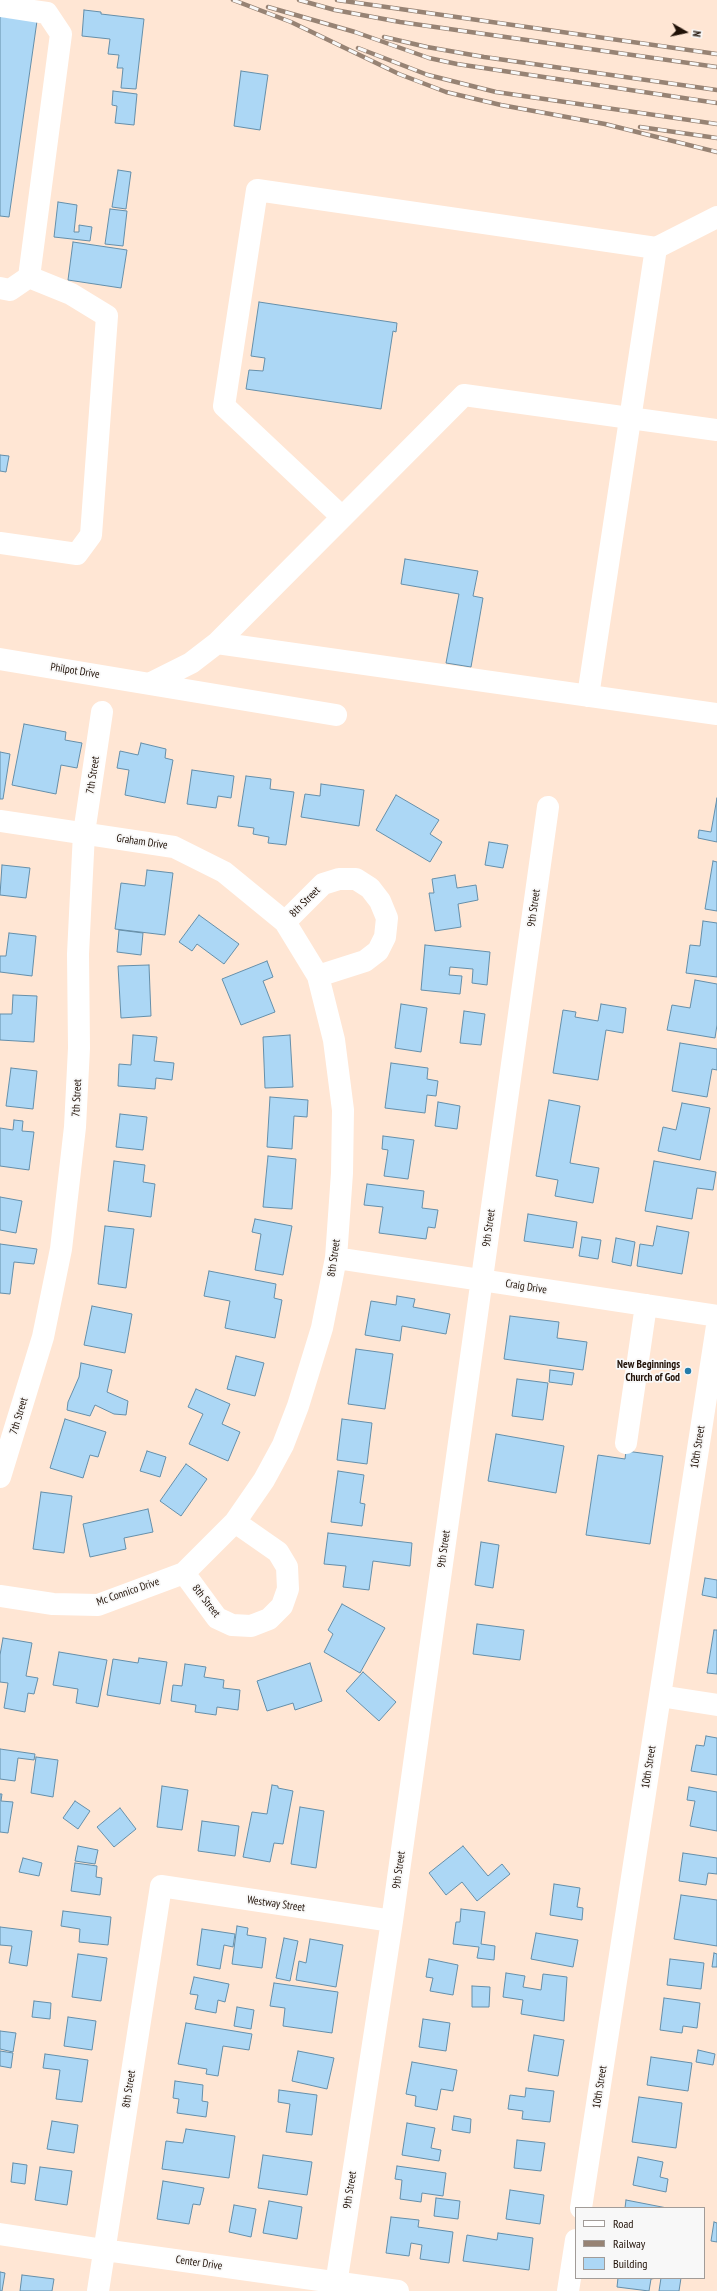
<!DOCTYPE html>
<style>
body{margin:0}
#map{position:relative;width:717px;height:2291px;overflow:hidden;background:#ffe6d4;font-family:"PT Sans Narrow",sans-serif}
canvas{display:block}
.legend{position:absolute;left:575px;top:2207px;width:130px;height:72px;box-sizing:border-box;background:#f8f8f8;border:1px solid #a29c98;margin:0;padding:5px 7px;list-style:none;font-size:12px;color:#201107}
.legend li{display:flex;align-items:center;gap:8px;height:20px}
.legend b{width:20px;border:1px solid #a29c98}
.north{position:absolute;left:665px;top:12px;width:40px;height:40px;-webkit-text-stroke:3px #f8f8f8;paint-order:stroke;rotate:99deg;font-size:11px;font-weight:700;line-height:16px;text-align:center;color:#201107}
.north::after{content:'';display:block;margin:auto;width:14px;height:18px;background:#201107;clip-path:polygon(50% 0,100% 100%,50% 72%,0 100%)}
</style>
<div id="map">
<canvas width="717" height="2291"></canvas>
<ul class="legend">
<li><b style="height:5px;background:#fff"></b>Road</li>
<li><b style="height:5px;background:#978374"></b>Railway</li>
<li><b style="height:11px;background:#acd7f5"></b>Building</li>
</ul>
<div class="north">N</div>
</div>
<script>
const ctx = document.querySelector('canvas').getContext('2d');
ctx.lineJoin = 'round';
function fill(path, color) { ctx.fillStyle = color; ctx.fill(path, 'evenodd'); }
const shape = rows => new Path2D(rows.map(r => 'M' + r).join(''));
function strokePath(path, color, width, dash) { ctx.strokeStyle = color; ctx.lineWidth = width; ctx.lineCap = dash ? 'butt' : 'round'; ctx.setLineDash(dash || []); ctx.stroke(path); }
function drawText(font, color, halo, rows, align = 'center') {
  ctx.font = font + ' "PT Sans Narrow",sans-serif'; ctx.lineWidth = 3.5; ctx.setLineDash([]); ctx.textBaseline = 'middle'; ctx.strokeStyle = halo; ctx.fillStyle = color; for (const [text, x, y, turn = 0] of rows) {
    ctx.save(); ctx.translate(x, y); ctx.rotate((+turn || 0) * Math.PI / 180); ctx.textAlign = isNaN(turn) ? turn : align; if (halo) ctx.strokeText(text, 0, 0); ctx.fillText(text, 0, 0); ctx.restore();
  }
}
const building = shape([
 [84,10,101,12,101,14,144,19,136,89,121,88,123,68,117,68,119,55,108,54,110,39,82,36,84,10],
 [0,16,37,21,9,217,0,216,0,16],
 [241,71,268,75,260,130,234,126,241,71],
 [113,91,137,94,134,125,115,123,117,106,112,105,113,91],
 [118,170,131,172,126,209,112,207,118,170],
 [58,202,77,205,74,232,79,232,79,225,92,227,90,241,54,237,58,202],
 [110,209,127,211,123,246,105,244,110,209],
 [73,242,127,250,121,288,68,280,73,242],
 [259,302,397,323,396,332,393,331,381,409,246,389,249,370,263,371,265,358,251,356,259,302],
 [0,455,9,456,6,472,0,471,0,455],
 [405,559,478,571,473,596,483,598,471,667,446,663,459,594,401,584,405,559],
 [24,724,66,732,65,740,82,743,77,768,61,765,56,794,12,785,24,724],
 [141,743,166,749,165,758,173,760,165,803,125,795,129,770,117,768,120,751,138,755,141,743],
 [0,752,10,754,3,799,0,799,0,752],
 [192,770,234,776,231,798,218,796,216,808,187,804,192,770],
 [246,776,271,779,270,789,294,792,286,845,268,843,269,837,253,834,254,828,238,826,246,776],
 [321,784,364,790,359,826,301,817,305,794,320,796,321,784],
 [396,795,439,820,430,834,442,842,430,862,376,830,396,795],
 [717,798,717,842,698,838,699,830,711,832,717,798],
 [489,842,508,845,503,868,485,865,489,842],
 [713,861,717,862,717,911,705,909,713,861],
 [2,865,30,868,26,898,0,895,2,865],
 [147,870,173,873,165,935,115,929,121,883,145,886,147,870],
 [455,875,457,888,476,885,478,900,458,904,461,927,435,931,429,893,434,893,432,879,455,875],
 [199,915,239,944,224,964,197,944,192,951,179,942,199,915],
 [703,921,717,923,717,977,686,973,690,945,700,946,703,921],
 [119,930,143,933,141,955,117,952,119,930],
 [9,933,36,936,32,976,0,972,0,956,6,956,9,933],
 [425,945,490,952,487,985,472,983,473,969,450,967,449,975,462,976,460,994,421,990,425,945],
 [267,961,273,977,263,981,275,1012,241,1025,222,979,267,961],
 [149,965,151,1016,121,1018,118,966,149,965],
 [695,980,717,984,717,1025,715,1038,667,1030,672,1005,690,1008,695,980],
 [13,995,37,996,34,1042,0,1040,0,1014,12,1014,13,995],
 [401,1004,427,1008,421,1052,395,1048,401,1004],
 [601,1004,626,1008,623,1033,606,1030,598,1080,553,1073,563,1010,576,1012,575,1017,598,1021,601,1004],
 [464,1011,485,1014,481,1045,460,1043,464,1011],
 [133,1035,157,1037,154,1061,174,1063,172,1080,156,1078,155,1089,118,1086,119,1064,131,1065,133,1035],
 [290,1035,293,1087,265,1088,263,1037,290,1035],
 [680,1043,717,1049,717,1070,712,1069,707,1097,672,1091,680,1043],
 [391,1063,428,1068,427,1079,438,1081,436,1096,427,1095,425,1113,385,1108,391,1063],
 [11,1068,37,1071,33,1109,6,1106,11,1068],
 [270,1097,308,1100,307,1117,294,1116,292,1149,267,1147,270,1097],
 [549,1100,580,1106,570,1163,599,1168,593,1203,555,1196,558,1180,536,1176,549,1100],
 [438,1102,460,1106,457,1129,435,1126,438,1102],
 [682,1103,710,1108,700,1160,658,1151,663,1127,676,1130,682,1103],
 [120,1114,147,1117,143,1150,116,1147,120,1114],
 [14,1120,23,1121,22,1131,34,1132,29,1170,0,1166,0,1128,13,1130,14,1120],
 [383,1136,414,1140,408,1179,384,1176,388,1150,382,1149,383,1136],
 [268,1156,296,1159,292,1209,263,1207,268,1156],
 [114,1161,145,1165,143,1182,155,1184,151,1217,108,1211,114,1161],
 [654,1161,716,1172,713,1190,697,1188,692,1219,645,1211,654,1161],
 [367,1184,424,1191,422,1208,438,1210,435,1228,428,1227,426,1239,379,1233,383,1207,364,1205,367,1184],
 [0,1197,22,1201,16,1233,0,1230,0,1197],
 [528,1214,577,1222,573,1248,524,1241,528,1214],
 [255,1219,292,1226,283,1275,255,1270,261,1234,252,1232,255,1219],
 [105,1226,134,1229,126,1288,98,1284,105,1226],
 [657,1226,689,1232,682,1274,637,1266,640,1244,653,1246,657,1226],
 [582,1237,601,1240,598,1259,579,1256,582,1237],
 [616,1238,635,1242,631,1266,612,1262,616,1238],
 [0,1244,37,1249,34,1264,14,1262,10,1294,0,1293,0,1244],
 [209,1271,276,1284,274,1298,282,1300,275,1338,225,1328,230,1301,204,1296,209,1271],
 [397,1296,415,1299,413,1307,450,1314,446,1334,402,1326,400,1341,365,1335,371,1301,396,1305,397,1296],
 [92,1306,132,1314,125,1353,84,1345,92,1306],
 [510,1316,559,1322,557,1338,587,1342,583,1370,504,1359,510,1316],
 [356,1349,393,1354,385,1409,348,1404,356,1349],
 [236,1356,264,1363,255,1396,227,1389,236,1356],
 [81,1363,112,1370,107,1392,128,1401,126,1415,114,1414,95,1405,90,1416,67,1410,68,1402,79,1377,81,1363],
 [550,1370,574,1373,572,1385,549,1382,550,1370],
 [517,1379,548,1383,543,1420,512,1416,517,1379],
 [196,1389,230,1404,222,1424,240,1432,228,1461,189,1444,203,1414,188,1407,196,1389],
 [65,1419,106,1432,98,1457,90,1455,83,1478,50,1468,65,1419],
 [342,1419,372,1423,367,1464,337,1460,342,1419],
 [496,1434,564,1446,556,1493,488,1481,496,1434],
 [147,1451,166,1457,160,1477,140,1471,147,1451],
 [626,1451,663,1456,650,1544,586,1535,598,1455,625,1459,626,1451],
 [186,1464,207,1479,181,1516,160,1501,186,1464],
 [338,1471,364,1475,360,1503,365,1504,362,1526,331,1522,338,1471],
 [41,1492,72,1496,64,1553,33,1549,41,1492],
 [148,1509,153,1532,124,1538,126,1549,90,1557,83,1524,148,1509],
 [328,1533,412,1543,410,1566,373,1561,369,1590,343,1587,346,1566,324,1564,328,1533],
 [481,1542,499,1545,493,1588,475,1585,481,1542],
 [705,1578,717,1580,717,1598,702,1595,705,1578],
 [342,1604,385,1628,360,1673,324,1652,333,1634,328,1630,342,1604],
 [477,1624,524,1630,520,1660,473,1654,477,1624],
 [714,1630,717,1630,717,1674,707,1673,714,1630],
 [3,1638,32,1643,26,1676,38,1678,34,1694,28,1693,25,1712,4,1708,8,1683,0,1682,0,1655,3,1638],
 [59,1652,107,1660,98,1707,76,1703,78,1689,53,1685,59,1652],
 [139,1658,167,1662,160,1704,107,1695,113,1659,138,1663,139,1658],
 [310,1663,322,1701,295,1710,293,1703,267,1711,257,1681,310,1663],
 [185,1664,206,1667,204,1677,224,1680,223,1688,240,1690,238,1710,217,1707,216,1715,195,1712,196,1705,171,1701,173,1685,182,1686,185,1664],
 [363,1672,396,1702,379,1721,346,1691,363,1672],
 [706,1736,717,1738,717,1775,691,1771,696,1745,704,1746,706,1736],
 [0,1749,35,1754,34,1760,18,1758,15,1781,0,1779,0,1749],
 [36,1757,58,1760,53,1797,31,1793,36,1757],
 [272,1785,278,1786,278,1788,293,1791,283,1844,274,1843,270,1862,243,1857,252,1812,267,1814,272,1785],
 [162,1786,188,1790,182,1830,157,1827,162,1786],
 [689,1787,717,1792,717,1831,690,1826,695,1801,687,1800,689,1787],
 [0,1794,2,1794,1,1801,13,1802,8,1833,0,1832,0,1794],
 [75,1801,90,1811,78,1829,63,1818,75,1801],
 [300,1807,324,1811,316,1868,291,1864,300,1807],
 [120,1808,136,1829,114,1847,97,1827,120,1808],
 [202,1821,239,1826,235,1856,198,1851,202,1821],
 [78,1846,98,1850,95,1864,75,1861,78,1846],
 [463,1846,488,1876,502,1864,510,1874,477,1901,462,1882,446,1895,429,1873,463,1846],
 [683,1853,717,1858,717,1874,708,1873,706,1885,679,1881,683,1853],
 [23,1858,42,1863,39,1876,19,1872,23,1858],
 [75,1863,97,1866,96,1877,102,1878,100,1895,71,1891,75,1863],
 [554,1884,580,1888,577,1907,583,1908,582,1920,550,1915,554,1884],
 [681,1895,717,1900,717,1946,674,1939,681,1895],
 [461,1909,485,1912,481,1944,495,1946,494,1960,477,1958,479,1947,453,1944,456,1922,460,1922,461,1909],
 [63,1911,111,1917,108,1945,79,1942,80,1929,61,1926,63,1911],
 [237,1926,248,1928,247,1935,266,1938,262,1968,232,1964,237,1926],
 [0,1927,32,1931,27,1966,9,1963,12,1946,0,1945,0,1927],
 [202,1929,235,1934,233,1947,224,1945,220,1969,197,1965,202,1929],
 [536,1933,578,1940,573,1967,531,1959,536,1933],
 [284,1938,298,1941,290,1981,276,1978,284,1938],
 [310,1939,343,1945,336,1987,296,1980,299,1961,306,1963,310,1939],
 [714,1953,717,1954,717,1967,712,1967,714,1953],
 [78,1954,107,1958,101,2001,72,1997,78,1954],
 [429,1959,458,1965,453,1995,430,1991,433,1978,426,1977,429,1959],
 [670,1959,704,1963,701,1989,667,1985,670,1959],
 [506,1973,525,1976,523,1987,541,1990,543,1974,567,1977,564,2021,521,2014,523,2000,503,1997,506,1973],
 [194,1977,229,1984,225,2002,218,2000,216,2013,195,2009,198,1995,190,1994,194,1977],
 [274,1983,338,1992,332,2033,283,2026,285,2008,270,2006,274,1983],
 [472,1986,490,1987,489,2007,472,2007,472,1986],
 [664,1998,700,2003,697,2028,683,2026,682,2033,660,2030,664,1998],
 [34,2001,51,2003,50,2019,32,2017,34,2001],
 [237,2007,254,2010,251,2029,234,2026,237,2007],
 [68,2017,96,2021,92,2050,64,2046,68,2017],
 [423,2019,450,2023,446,2051,419,2047,423,2019],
 [186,2023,252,2034,249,2050,223,2046,218,2076,206,2074,207,2069,178,2064,186,2023],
 [0,2031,16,2033,13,2052,0,2049,0,2031],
 [534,2035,564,2040,558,2076,528,2071,534,2035],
 [698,2050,715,2054,713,2065,696,2062,698,2050],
 [0,2051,13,2053,11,2068,0,2066,0,2051],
 [298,2051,334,2058,327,2089,292,2081,298,2051],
 [45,2054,88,2060,82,2102,56,2099,60,2070,43,2068,45,2054],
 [651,2057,692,2063,688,2091,647,2085,651,2057],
 [412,2062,457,2070,453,2091,441,2089,437,2110,415,2106,416,2096,406,2094,412,2062],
 [175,2081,203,2085,202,2101,208,2102,206,2117,177,2113,179,2099,173,2098,175,2081],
 [526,2088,554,2091,550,2122,522,2119,523,2111,508,2109,510,2095,525,2097,526,2088],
 [279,2090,317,2095,312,2135,286,2132,290,2104,278,2102,279,2090],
 [639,2097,682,2103,676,2148,632,2142,639,2097],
 [454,2116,471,2119,470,2133,452,2130,454,2116],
 [52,2121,78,2125,74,2153,47,2149,52,2121],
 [407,2123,435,2128,431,2148,441,2150,439,2161,402,2155,407,2123],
 [186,2129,235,2136,229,2178,162,2169,166,2141,183,2143,186,2129],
 [517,2140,545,2143,541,2171,514,2168,517,2140],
 [263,2155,312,2162,307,2195,258,2188,263,2155],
 [638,2157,663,2162,660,2177,668,2179,666,2192,633,2185,638,2157],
 [13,2163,27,2165,25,2184,11,2182,13,2163],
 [397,2166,446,2173,443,2196,422,2193,421,2202,400,2199,402,2180,395,2179,397,2166],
 [40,2167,72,2171,67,2205,35,2200,40,2167],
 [163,2181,204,2188,200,2205,193,2204,189,2224,157,2219,163,2181],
 [510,2190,544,2195,540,2224,506,2219,510,2190],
 [436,2198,460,2201,458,2219,434,2216,436,2198],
 [626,2200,667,2208,625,2208,626,2200],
 [269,2201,302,2207,297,2239,263,2233,269,2201],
 [234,2205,256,2209,251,2237,229,2232,234,2205],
 [391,2217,419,2220,418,2227,453,2232,449,2263,420,2259,422,2245,411,2243,409,2256,386,2253,391,2217],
 [714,2222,717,2223,717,2242,711,2241,714,2222],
 [498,2233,533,2238,529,2270,463,2261,467,2235,497,2240,498,2233],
 [0,2272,5,2273,2,2291,0,2291,0,2272],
 [22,2275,54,2279,52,2291,20,2291,22,2275],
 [618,2278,657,2278,651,2279,649,2291,617,2287,618,2278],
 [661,2278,681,2278,679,2291,659,2291,661,2278]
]);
fill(building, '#acd7f5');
strokePath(building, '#658faa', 1);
strokePath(shape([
 [0,6,47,13,61,34,29,277,10,290,0,288],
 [341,516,224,406,257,190,656,248],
 [0,543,77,554,91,535,107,316,71,294,29,277],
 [217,643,717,714],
 [0,659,336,715],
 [151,683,191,663,217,643,464,395,717,430],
 [588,696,656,248,717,217],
 [0,821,174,847,224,872,285,922,318,976,334,1040,343,1110,342,1173,336,1258,322,1328,298,1406,283,1445,264,1480,235,1522,184,1573,98,1605,53,1604,0,1596],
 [285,922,323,884,339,879,356,879,370,888,380,901,387,918,385,937,378,951,365,961,318,976],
 [336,1258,717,1316],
 [626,1443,646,1305],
 [0,1477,43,1337,61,1249,75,1127,79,1048,78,954,84,833,102,712],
 [184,1573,217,1618,232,1625,251,1626,269,1619,282,1606,288,1589,287,1567,278,1552,235,1522],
 [660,1696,717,1705],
 [581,2208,717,1326],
 [0,2234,104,2250,398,2291],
 [98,2291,161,1886,392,1921],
 [335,2291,392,1921,548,807],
 [568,2291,576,2240]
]), '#fff', 22);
const rail = shape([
 [233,0,291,22,399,74,446,92,501,105,605,124,717,152],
 [299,0,335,10,400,22,717,67],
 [337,0,717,54],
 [268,7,355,32,429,58,457,64,717,103],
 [384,37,427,47,484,57,717,90],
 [358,48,428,75,496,92,717,124],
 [640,127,717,138]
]);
strokePath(rail, '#978374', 4.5);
strokePath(rail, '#f8f8f8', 3, [9]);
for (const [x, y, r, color] of [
 [688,1371,4,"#257cab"]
]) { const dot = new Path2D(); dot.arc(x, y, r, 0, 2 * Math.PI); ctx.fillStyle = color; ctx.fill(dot); strokePath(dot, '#f8f8f8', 1.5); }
drawText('11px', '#201107', '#f8f8f8', [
 ["Philpot Drive",75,671,9],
 ["7th Street",93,775,-81],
 ["Graham Drive",142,842,8],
 ["8th Street",305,902,-45],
 ["9th Street",534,908,-82],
 ["7th Street",77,1098,-87],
 ["9th Street",489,1228,-82],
 ["8th Street",334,1258,-82],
 ["Craig Drive",526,1287,9],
 ["7th Street",19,1416,-73],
 ["10th Street",698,1447,-81],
 ["9th Street",444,1549,-82],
 ["Mc Connico Drive",128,1592,-19],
 ["8th Street",206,1601,52],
 ["10th Street",649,1767,-81],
 ["9th Street",399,1870,-82],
 ["Westway Street",276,1904,8],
 ["10th Street",600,2087,-81],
 ["8th Street",129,2089,-81],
 ["9th Street",350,2190,-81],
 ["Center Drive",199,2263,8]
]);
drawText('bold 11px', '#201107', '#f8f8f8', [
 ["New Beginnings",680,1365],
 ["Church of God",680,1378]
], 'right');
</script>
